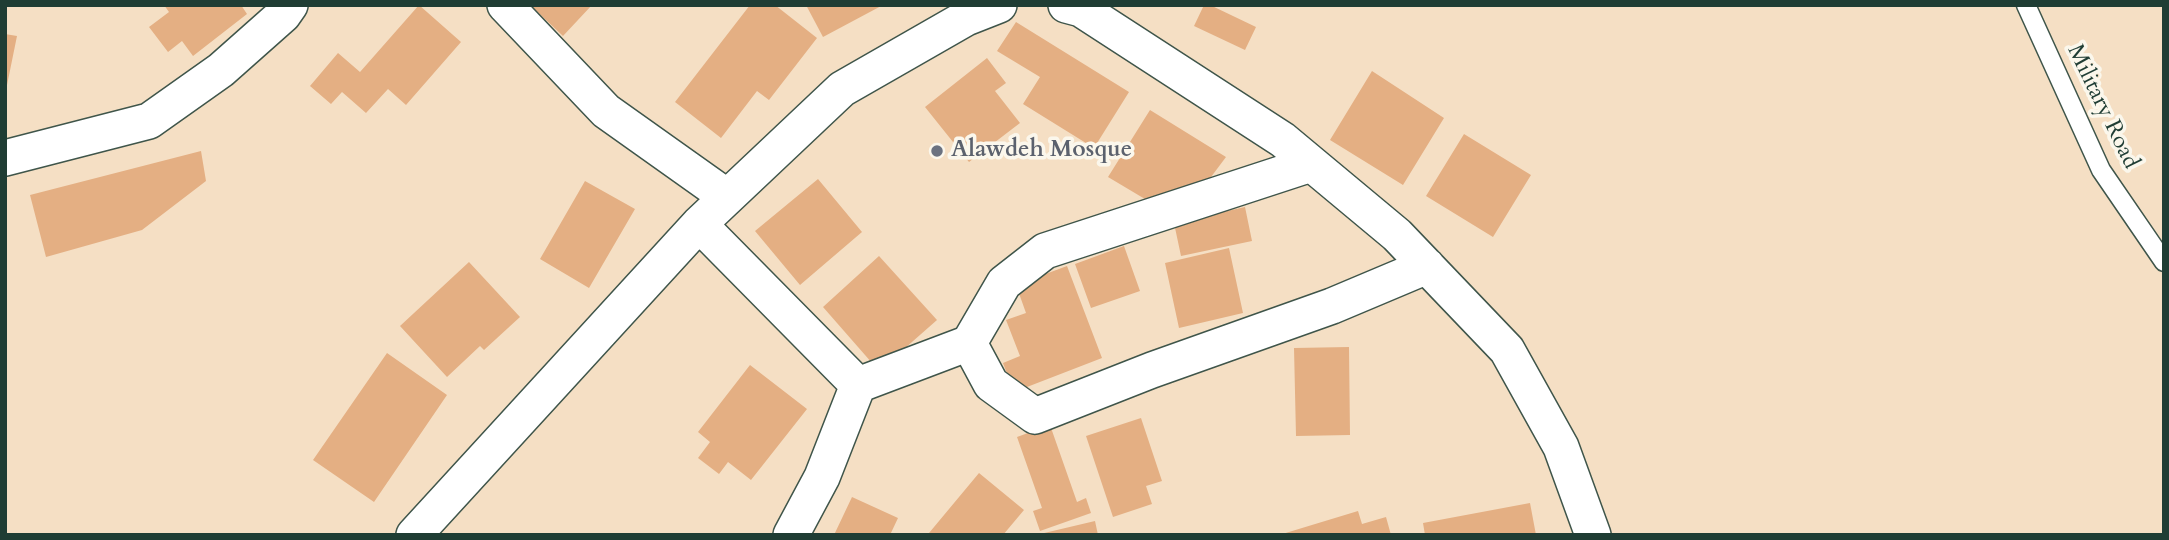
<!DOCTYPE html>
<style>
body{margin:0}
#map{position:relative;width:2169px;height:540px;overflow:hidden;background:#f5dfc4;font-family:Cardo,serif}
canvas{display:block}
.frame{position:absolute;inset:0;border:7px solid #1f3d34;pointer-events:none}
</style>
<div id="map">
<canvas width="2169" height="540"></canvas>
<div class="frame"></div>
</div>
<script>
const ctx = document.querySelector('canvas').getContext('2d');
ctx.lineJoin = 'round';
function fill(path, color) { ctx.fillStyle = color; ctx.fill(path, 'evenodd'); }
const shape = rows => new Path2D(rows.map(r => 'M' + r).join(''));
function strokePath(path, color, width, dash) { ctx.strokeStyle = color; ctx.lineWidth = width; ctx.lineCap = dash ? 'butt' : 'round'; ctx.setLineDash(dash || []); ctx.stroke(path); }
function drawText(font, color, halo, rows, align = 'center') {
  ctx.font = font + ' Cardo,serif'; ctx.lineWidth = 7; ctx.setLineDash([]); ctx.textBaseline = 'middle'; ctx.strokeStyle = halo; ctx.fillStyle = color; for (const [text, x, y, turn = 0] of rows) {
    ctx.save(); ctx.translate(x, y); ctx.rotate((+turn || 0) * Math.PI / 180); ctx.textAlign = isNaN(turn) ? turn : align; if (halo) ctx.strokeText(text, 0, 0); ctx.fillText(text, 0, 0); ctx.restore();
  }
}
fill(shape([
 [164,5,241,5,247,14,193,56,182,41,168,52,149,27,169,12],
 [419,5,461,42,406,105,388,89,366,113,342,92,331,104,310,86,338,53,360,72],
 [530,5,592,5,563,36],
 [750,5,775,5,817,38,769,100,757,91,721,138,675,102],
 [806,5,883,5,823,37],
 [1204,5,1210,5,1256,27,1245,50,1194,26],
 [1016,22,1129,92,1094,148,1023,104,1040,77,997,51],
 [5,34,17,36,6,90,5,89],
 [987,58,1006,83,995,91,1020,123,969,162,925,107],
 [1372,71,1444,118,1403,185,1330,140],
 [1150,110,1226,157,1202,189,1155,205,1108,177],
 [1464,134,1531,175,1493,237,1426,196],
 [201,151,206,181,142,230,46,257,30,195],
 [818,179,862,232,800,285,755,231],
 [585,181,635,209,589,288,540,259],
 [1245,207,1252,241,1181,256,1174,223],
 [1124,246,1140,291,1091,308,1075,264],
 [1229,248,1243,313,1179,328,1165,263],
 [879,256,937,320,879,371,823,307],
 [469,262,520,317,484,350,480,346,447,377,400,326],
 [1067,266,1102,358,1014,392,1003,363,1020,356,1006,320,1026,313,1016,285],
 [1349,347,1350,435,1296,436,1294,348],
 [387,353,447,395,374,502,313,460],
 [750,365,807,409,751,480,728,462,719,474,698,458,710,442,698,432],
 [1141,418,1162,481,1146,486,1152,504,1113,517,1086,436],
 [1050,425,1077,502,1086,498,1091,513,1040,531,1033,511,1042,508,1017,437],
 [979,473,1024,510,1003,535,931,535,929,533],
 [852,497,898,518,890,535,834,535],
 [1530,503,1536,535,1425,535,1423,523],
 [1358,511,1362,524,1386,517,1391,535,1279,535],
 [1095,521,1098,535,1040,535,1040,534]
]), '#e4af83');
const lane = shape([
 [2026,5,2101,170,2164,262]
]);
const street = shape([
 [505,5,606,111,727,197],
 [1066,5,1081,9,1283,140,1397,235,1507,350,1561,447,1593,535],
 [5,158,149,121,221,70,283,15,290,5],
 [699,224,858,385,822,477,791,535],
 [969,343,991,384,1035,416,1152,370,1332,306,1427,266],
 [858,385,969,343,1004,283,1045,251,1311,164],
 [414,535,699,224,842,89,966,18,999,5]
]);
strokePath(lane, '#3f554a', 21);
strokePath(street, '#3f554a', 38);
strokePath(lane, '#fff', 18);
strokePath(street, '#fff', 35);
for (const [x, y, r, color] of [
 [937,151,7,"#6b7280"]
]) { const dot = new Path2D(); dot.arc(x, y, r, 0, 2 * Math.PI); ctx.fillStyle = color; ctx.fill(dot); strokePath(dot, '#fbf7ec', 2.5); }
drawText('23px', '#1f3d34', '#fbf7ec', [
 ["Military Road",2102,107,64]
]);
drawText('bold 23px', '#5b616d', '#fbf7ec', [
 ["Alawdeh Mosque",951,151]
], 'left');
</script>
